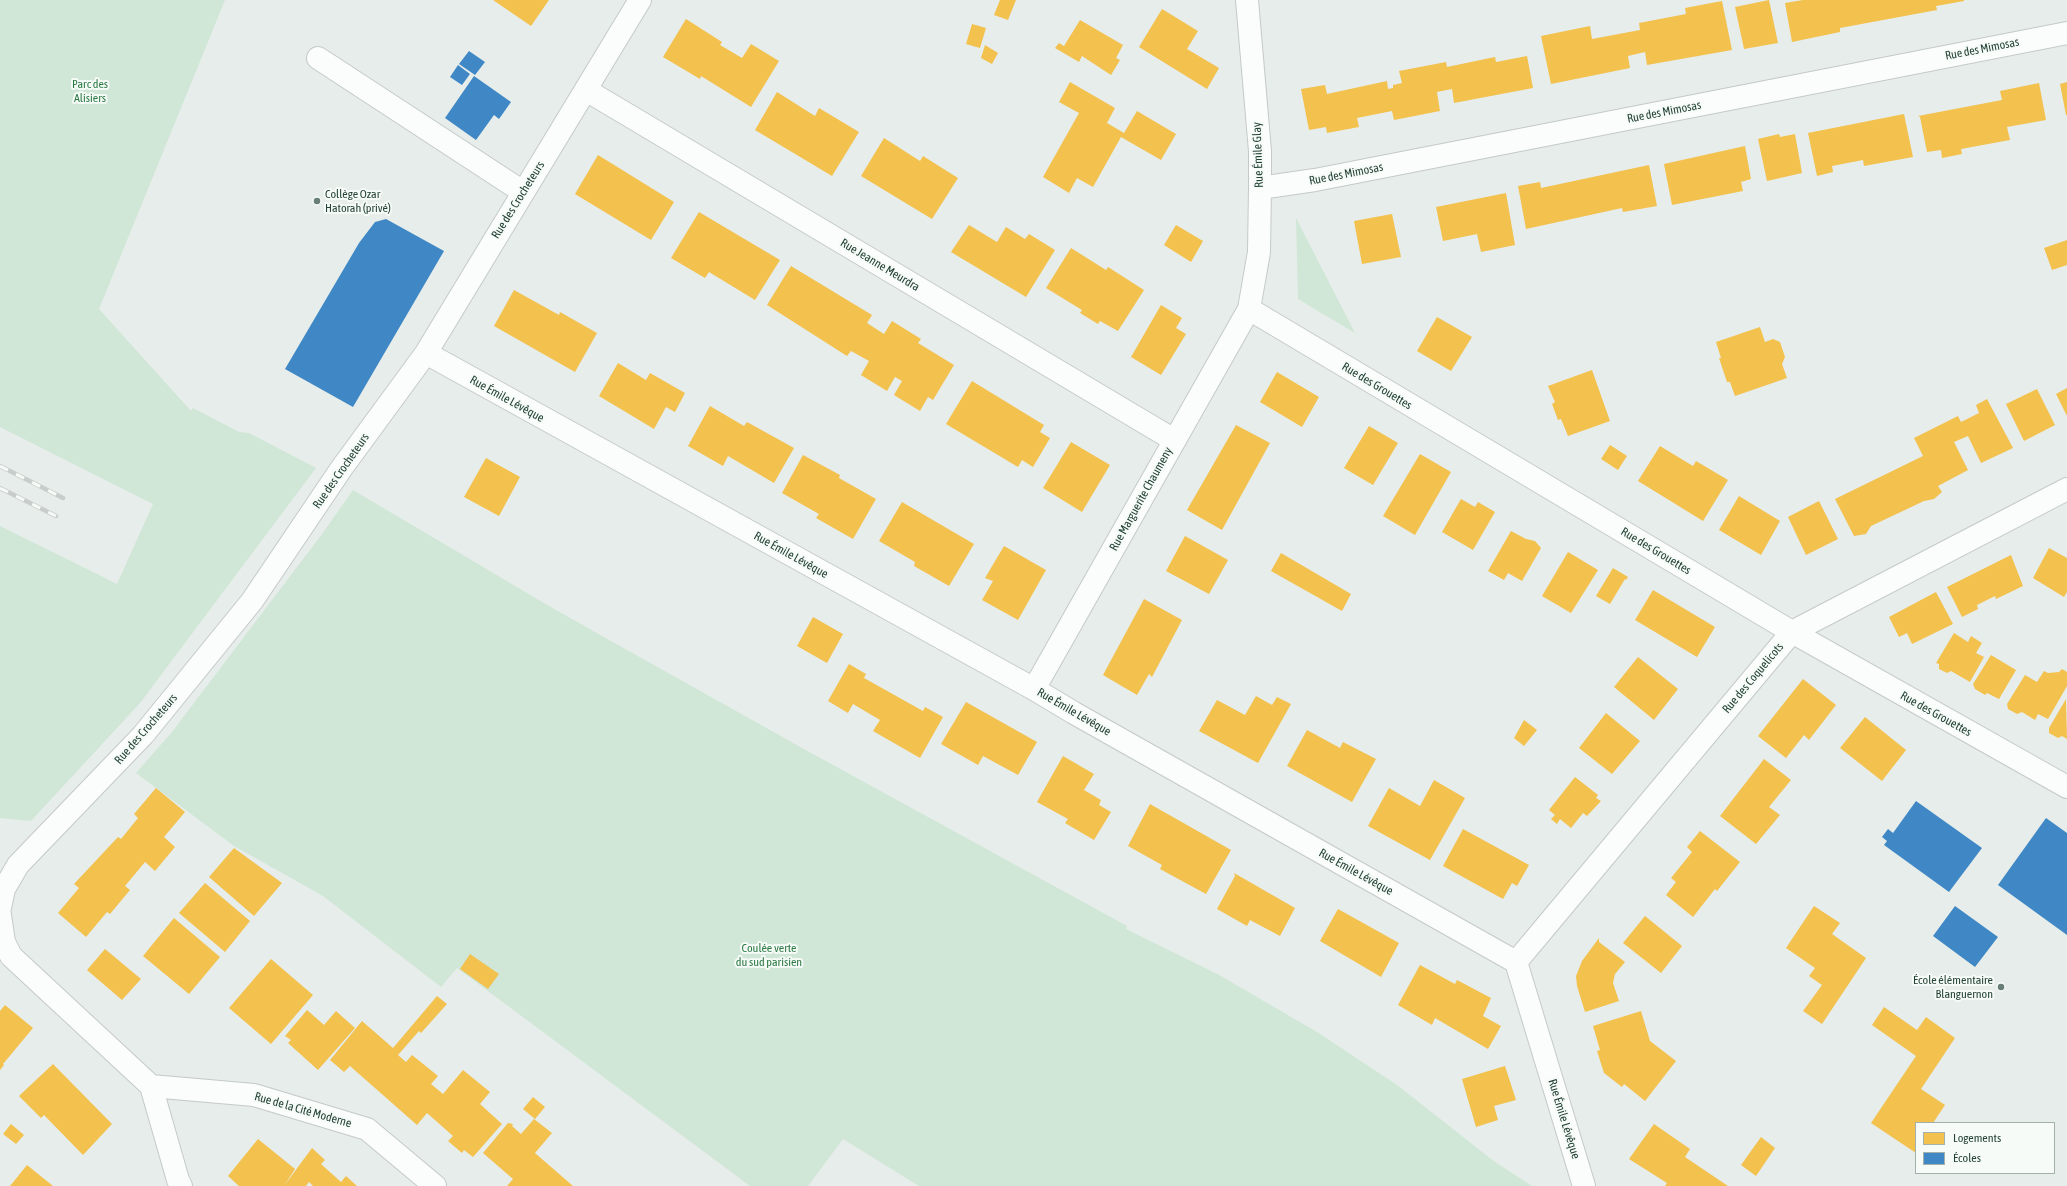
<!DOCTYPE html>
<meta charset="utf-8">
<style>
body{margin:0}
#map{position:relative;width:2067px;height:1186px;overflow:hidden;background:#e7edea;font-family:"Asap Condensed",sans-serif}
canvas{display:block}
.legend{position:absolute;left:1915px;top:1122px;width:140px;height:52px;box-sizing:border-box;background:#f6fbf8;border:1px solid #a2b1ab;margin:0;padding:5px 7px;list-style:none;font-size:12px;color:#244237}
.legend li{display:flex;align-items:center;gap:8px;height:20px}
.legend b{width:20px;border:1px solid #a2b1ab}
</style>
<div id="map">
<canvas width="2067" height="1186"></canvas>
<ul class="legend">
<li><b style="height:11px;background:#f2c14e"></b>Logements</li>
<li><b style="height:11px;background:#3f88c5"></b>Écoles</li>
</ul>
</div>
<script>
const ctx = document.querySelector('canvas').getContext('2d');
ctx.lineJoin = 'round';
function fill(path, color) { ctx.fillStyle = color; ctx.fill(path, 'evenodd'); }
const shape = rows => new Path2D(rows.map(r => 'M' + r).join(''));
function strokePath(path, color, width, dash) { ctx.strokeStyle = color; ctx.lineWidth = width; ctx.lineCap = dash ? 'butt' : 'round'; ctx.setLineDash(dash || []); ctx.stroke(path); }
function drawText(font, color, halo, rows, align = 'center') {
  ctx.font = font + ' "Asap Condensed",sans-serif'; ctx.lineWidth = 4; ctx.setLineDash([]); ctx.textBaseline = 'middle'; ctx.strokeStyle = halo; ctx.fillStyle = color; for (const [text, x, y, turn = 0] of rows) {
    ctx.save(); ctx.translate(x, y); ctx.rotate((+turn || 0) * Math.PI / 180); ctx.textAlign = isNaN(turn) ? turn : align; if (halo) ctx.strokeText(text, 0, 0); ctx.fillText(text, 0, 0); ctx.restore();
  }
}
fill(shape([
 [0,0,225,0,99,309,191,411,193,408,239,432,249,433,316,468,140,703,31,821,0,818,0,526,117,584,153,504,0,427],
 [1296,218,1355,333,1298,299],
 [353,490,554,609,802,748,1127,926,1126,929,1219,975,1317,1032,1397,1085,1495,1162,1532,1186,919,1186,843,1139,808,1186,750,1186,457,968,441,987,323,896,234,846,136,773,172,732,322,534]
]), '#d0e6d6');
fill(shape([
 [493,0,549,0,531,26],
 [1000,0,1016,0,1008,20,994,15],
 [1769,0,1778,43,1744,49,1735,7],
 [1803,0,1964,0,1964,1,1936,6,1937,10,1840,28,1840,32,1792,42,1785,3],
 [1722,1,1732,50,1647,65,1645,52,1628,56,1630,68,1551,84,1541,36,1590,26,1592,39,1640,30,1639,23,1686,14,1685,8],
 [1162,9,1198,31,1187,49,1219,68,1207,89,1139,47],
 [686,19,722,42,720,45,742,58,751,44,779,61,751,107,701,76,700,79,663,57],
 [1080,20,1123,45,1116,58,1120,60,1111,75,1082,56,1079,62,1055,48,1059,43,1064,46],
 [972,24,986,28,980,48,966,44],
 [985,45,998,53,992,64,981,58],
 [1527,56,1533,88,1454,103,1452,89,1437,92,1440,111,1394,120,1392,111,1357,118,1359,127,1327,133,1326,127,1309,130,1301,89,1325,85,1327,94,1387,81,1388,89,1393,88,1393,85,1402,83,1399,71,1446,62,1447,67,1495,57,1496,62],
 [1070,82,1115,108,1107,123,1124,133,1137,111,1176,134,1161,160,1121,137,1093,187,1077,178,1069,193,1043,177,1079,113,1059,102],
 [2067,82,2067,115,2066,115,2060,84],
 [2039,83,2046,120,2007,127,2010,140,1961,149,1962,154,1942,158,1941,150,1927,152,1920,117,1918,116,2002,100,2000,91],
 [777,92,815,116,819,108,859,132,832,176,755,130],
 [1904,114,1913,157,1864,166,1863,160,1832,166,1833,172,1817,176,1808,133],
 [1779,134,1780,137,1795,134,1802,173,1767,181,1758,139],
 [884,138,920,161,923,156,958,178,932,219,861,176],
 [1745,146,1751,179,1741,182,1743,191,1672,205,1664,164],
 [598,155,674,202,651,240,575,194],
 [1649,165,1657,206,1623,212,1622,208,1526,229,1518,186,1540,182,1541,188],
 [1506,193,1515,245,1481,252,1477,234,1443,241,1436,207],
 [699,212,780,260,755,300,709,272,705,278,671,258],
 [1392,214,1401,257,1362,264,1354,221],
 [969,225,997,242,1006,227,1025,239,1029,234,1055,250,1026,297,951,252],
 [1176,225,1203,241,1191,262,1164,245],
 [2067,240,2067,265,2052,270,2044,248],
 [1071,248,1106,270,1108,267,1144,290,1118,331,1100,321,1098,324,1080,313,1082,310,1046,288],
 [791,266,872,315,867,323,884,334,892,321,921,339,918,343,954,365,933,400,928,397,920,411,894,395,902,381,895,377,887,391,861,375,869,361,851,351,847,356,767,305],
 [514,290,559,315,560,312,597,333,575,372,494,326],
 [1161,305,1182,318,1176,328,1186,334,1161,375,1131,357],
 [1437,317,1472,337,1451,371,1417,351],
 [1760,327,1765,342,1773,339,1780,342,1785,357,1782,364,1787,378,1735,396,1730,382,1727,382,1719,358,1721,358,1716,342],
 [618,363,646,380,650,373,685,393,675,412,666,407,654,429,599,396],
 [1592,370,1610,421,1568,436,1561,419,1558,420,1552,404,1555,402,1548,386],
 [1277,372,1319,397,1302,427,1260,402],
 [972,381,1044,425,1040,432,1050,438,1033,467,1022,460,1018,467,946,424],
 [2067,388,2067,416,2056,394],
 [2037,389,2055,425,2024,441,2006,404],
 [1987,399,2013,448,1981,463,1968,436,1954,442,1968,470,1938,486,1942,492,1934,499,1924,501,1871,526,1866,534,1854,536,1835,499,1923,456,1914,438,1958,416,1961,422,1979,413,1976,405],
 [710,406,744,426,747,422,794,448,774,483,728,456,723,466,688,446],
 [1236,425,1270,443,1222,530,1187,510],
 [1369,426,1398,443,1373,485,1344,468],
 [1071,442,1110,465,1082,512,1043,488],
 [1610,445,1627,456,1618,470,1601,459],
 [1660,446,1693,466,1696,461,1728,480,1703,521,1638,481],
 [1420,454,1451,472,1415,535,1383,516],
 [803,455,840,475,839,478,876,499,853,539,816,518,819,514,782,493],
 [486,458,520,477,499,516,464,497],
 [1739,496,1780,521,1761,555,1719,530],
 [1461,499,1475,507,1478,502,1495,512,1473,550,1442,532],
 [1819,501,1838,539,1806,555,1788,517],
 [902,502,974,544,949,586,914,566,915,562,879,541],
 [1511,531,1526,539,1535,541,1541,548,1522,581,1508,573,1504,580,1488,571],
 [1185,536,1228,560,1209,594,1166,571],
 [1004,546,1046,570,1018,620,982,600,993,581,985,578],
 [2049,548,2067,558,2067,592,2064,597,2033,578],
 [1568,552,1598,570,1571,613,1542,596],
 [1281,553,1351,594,1342,611,1271,571],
 [2011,555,2023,586,1996,599,1995,596,1977,605,1978,609,1962,617,1947,587],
 [1613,568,1628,577,1626,580,1625,579,1610,604,1596,596],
 [1653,590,1715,627,1697,657,1635,620],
 [1936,592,1953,624,1912,644,1907,633,1899,637,1889,617],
 [1144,599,1182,620,1152,677,1149,674,1137,695,1103,675],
 [813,617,843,634,827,663,797,646],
 [1954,633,1968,642,1971,636,1982,643,1976,653,1984,657,1970,682,1951,671,1947,673,1939,669,1939,664,1936,663],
 [1991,655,2016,670,1999,699,1987,693,1985,695,1975,689,1973,684],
 [1638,657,1678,689,1654,720,1614,687],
 [849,664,866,674,864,678,923,711,925,707,943,717,920,758,873,731,880,720,853,704,848,713,828,701],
 [2062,669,2067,672,2067,686,2048,719,2038,714,2035,720,2022,712,2017,714,2008,709,2007,704,2025,675,2037,682,2044,671,2048,673,2059,672],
 [1803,679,1836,705,1809,740,1804,735,1786,758,1758,736],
 [1256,696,1272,705,1277,697,1291,704,1258,763,1199,731,1217,700,1245,715],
 [2066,699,2067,739,2062,736,2058,738,2049,733,2049,728],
 [966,702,1037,742,1018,775,983,756,978,765,941,744],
 [1606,713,1640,741,1612,774,1579,748],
 [1865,717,1906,750,1882,781,1840,748],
 [1524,720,1537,730,1524,746,1514,738],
 [1307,730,1340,748,1343,742,1376,759,1352,802,1287,766],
 [1063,756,1094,774,1084,790,1101,800,1099,805,1111,812,1094,840,1065,823,1068,819,1037,802],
 [1764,759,1791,780,1769,807,1780,815,1756,844,1720,816],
 [1575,777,1598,795,1596,798,1601,801,1587,816,1583,813,1571,828,1560,819,1557,824,1551,819,1555,815,1549,810],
 [1434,780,1465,798,1430,860,1368,826,1389,788,1420,806],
 [156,788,185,812,164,837,175,847,155,871,145,862,125,886,130,890,110,914,107,912,86,937,58,913,79,888,74,884,118,837,121,839,138,818,134,814],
 [1150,804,1231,850,1206,894,1160,869,1162,865,1128,846],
 [1463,829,1529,865,1517,886,1512,883,1503,899,1443,866],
 [1700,831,1740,862,1717,891,1715,889,1693,917,1666,895,1676,882,1671,878,1692,852,1687,847],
 [234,848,282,883,254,916,209,877],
 [1234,873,1295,908,1280,936,1250,920,1247,926,1217,909,1235,876],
 [205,883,250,921,225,952,179,913],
 [1814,906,1840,923,1832,934,1866,958,1822,1024,1803,1011,1822,985,1809,976,1815,968,1786,948],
 [1338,909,1399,943,1381,977,1320,941],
 [1645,916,1682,946,1661,973,1623,943],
 [174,918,220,957,189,994,143,956],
 [1599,938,1599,942,1625,962,1615,974,1613,983,1619,1001,1585,1012,1577,986,1576,976,1582,961],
 [105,949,141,979,122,1000,87,970],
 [470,954,499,974,488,989,460,969],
 [271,959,313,995,271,1044,229,1008],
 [1420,965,1455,984,1457,980,1491,998,1483,1016,1501,1026,1488,1049,1435,1018,1432,1025,1398,1005],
 [437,996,447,1004,421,1033,419,1031,398,1055,406,1062,412,1055,438,1076,431,1084,443,1094,463,1070,490,1092,480,1104,502,1124,473,1157,464,1150,462,1153,448,1141,453,1136,427,1113,417,1125,350,1066,344,1072,330,1060,362,1021,393,1048],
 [5,1005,33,1028,3,1064,4,1065,0,1070,0,1011],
 [1884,1007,1917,1030,1926,1017,1955,1038,1921,1089,1945,1105,1933,1123,1916,1123,1916,1153,1871,1123,1916,1056,1872,1025],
 [307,1010,324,1025,336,1011,355,1028,318,1070,288,1043,291,1040,285,1036],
 [1641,1011,1650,1041,1676,1061,1645,1101,1624,1084,1622,1087,1604,1073,1597,1051,1600,1050,1593,1026],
 [53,1064,112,1124,83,1155,44,1115,41,1118,19,1096],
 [1505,1066,1516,1100,1494,1106,1498,1120,1476,1127,1462,1079],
 [533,1097,545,1107,535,1119,523,1109],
 [534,1119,552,1133,535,1153,573,1186,507,1186,513,1179,483,1153,508,1123,513,1124,512,1126,521,1134],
 [11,1124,24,1135,16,1144,3,1134],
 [1654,1124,1690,1149,1685,1157,1728,1186,1665,1186,1667,1183,1629,1159],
 [1761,1137,1775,1148,1756,1176,1741,1165],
 [258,1139,295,1169,284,1186,239,1186,228,1176],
 [312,1148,325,1160,321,1164,341,1182,346,1176,357,1186,313,1186,309,1182,306,1186,284,1186],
 [27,1165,53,1186,10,1186]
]), '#f2c14e');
fill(shape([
 [469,51,485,62,475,75,459,64],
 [458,65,470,74,462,85,450,77],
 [474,76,511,102,499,119,494,115,476,140,445,118],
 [386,219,444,251,353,407,285,369,359,243,375,222],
 [1916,801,1982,848,1949,892,1884,845,1887,841,1882,837,1888,829,1893,833],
 [2046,818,2067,833,2067,935,1998,885],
 [1955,906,1998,937,1975,967,1933,936]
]), '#3f88c5');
const minor = shape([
 [318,58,523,192],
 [586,90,1174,440],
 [1260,188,1315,180,2067,33],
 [1249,309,1792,632,2067,787],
 [426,353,1034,689,1074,713,1516,962,1584,1186],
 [1034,689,1249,309,1259,252,1260,188,1260,151,1247,0],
 [0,908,4,889,18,865,143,735,252,601,341,469,426,353,640,0],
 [0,915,4,942,11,956,151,1086,178,1180,181,1186],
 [1516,962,1792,632,2067,489],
 [151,1086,254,1095,367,1129,435,1186]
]);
strokePath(minor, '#c4cac7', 24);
strokePath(minor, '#fbfcfc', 22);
const rail = shape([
 [0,466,63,498],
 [0,488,56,516]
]);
strokePath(rail, '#c8cdcb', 4.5);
strokePath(rail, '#f6fbf8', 3, [9]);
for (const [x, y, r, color] of [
 [317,201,4,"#687e76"],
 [2001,987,4,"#687e76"]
]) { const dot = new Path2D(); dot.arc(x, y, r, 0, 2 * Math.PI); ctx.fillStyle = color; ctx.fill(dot); strokePath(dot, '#f6fbf8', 1.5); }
drawText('12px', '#244237', '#f6fbf8', [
 ["Rue des Mimosas",1982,49,-11],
 ["Rue des Mimosas",1664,112,-11],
 ["Rue Émile Glay",1258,155,-92],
 ["Rue des Mimosas",1346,174,-11],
 ["Rue des Crocheteurs",518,200,-58],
 ["Rue Jeanne Meurdra",880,265,31],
 ["Rue des Grouettes",1377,386,31],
 ["Rue Émile Lévêque",507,399,29],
 ["Rue des Crocheteurs",341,471,-55],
 ["Rue Marguerite Chaumeny",1141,499,-61],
 ["Rue des Grouettes",1656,551,31],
 ["Rue Émile Lévêque",791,555,29],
 ["Rue des Coquelicots",1753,678,-50],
 ["Rue Émile Lévêque",1074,712,30],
 ["Rue des Grouettes",1936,714,29],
 ["Rue des Crocheteurs",146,729,-49],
 ["Rue Émile Lévêque",1356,872,29],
 ["Rue de la Cité Moderne",303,1110,16],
 ["Rue Émile Lévêque",1564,1119,73]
]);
drawText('12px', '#2c7a44', '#f6fbf8', [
 ["Parc des",90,84],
 ["Alisiers",90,98],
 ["Coulée verte",769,948],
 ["du sud parisien",769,962]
]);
drawText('12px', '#244237', '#f6fbf8', [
 ["Collège Ozar",325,194],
 ["Hatorah (privé)",325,208],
 ["École élémentaire",1993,980,"right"],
 ["Blanguernon",1993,994,"right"]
], 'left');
</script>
